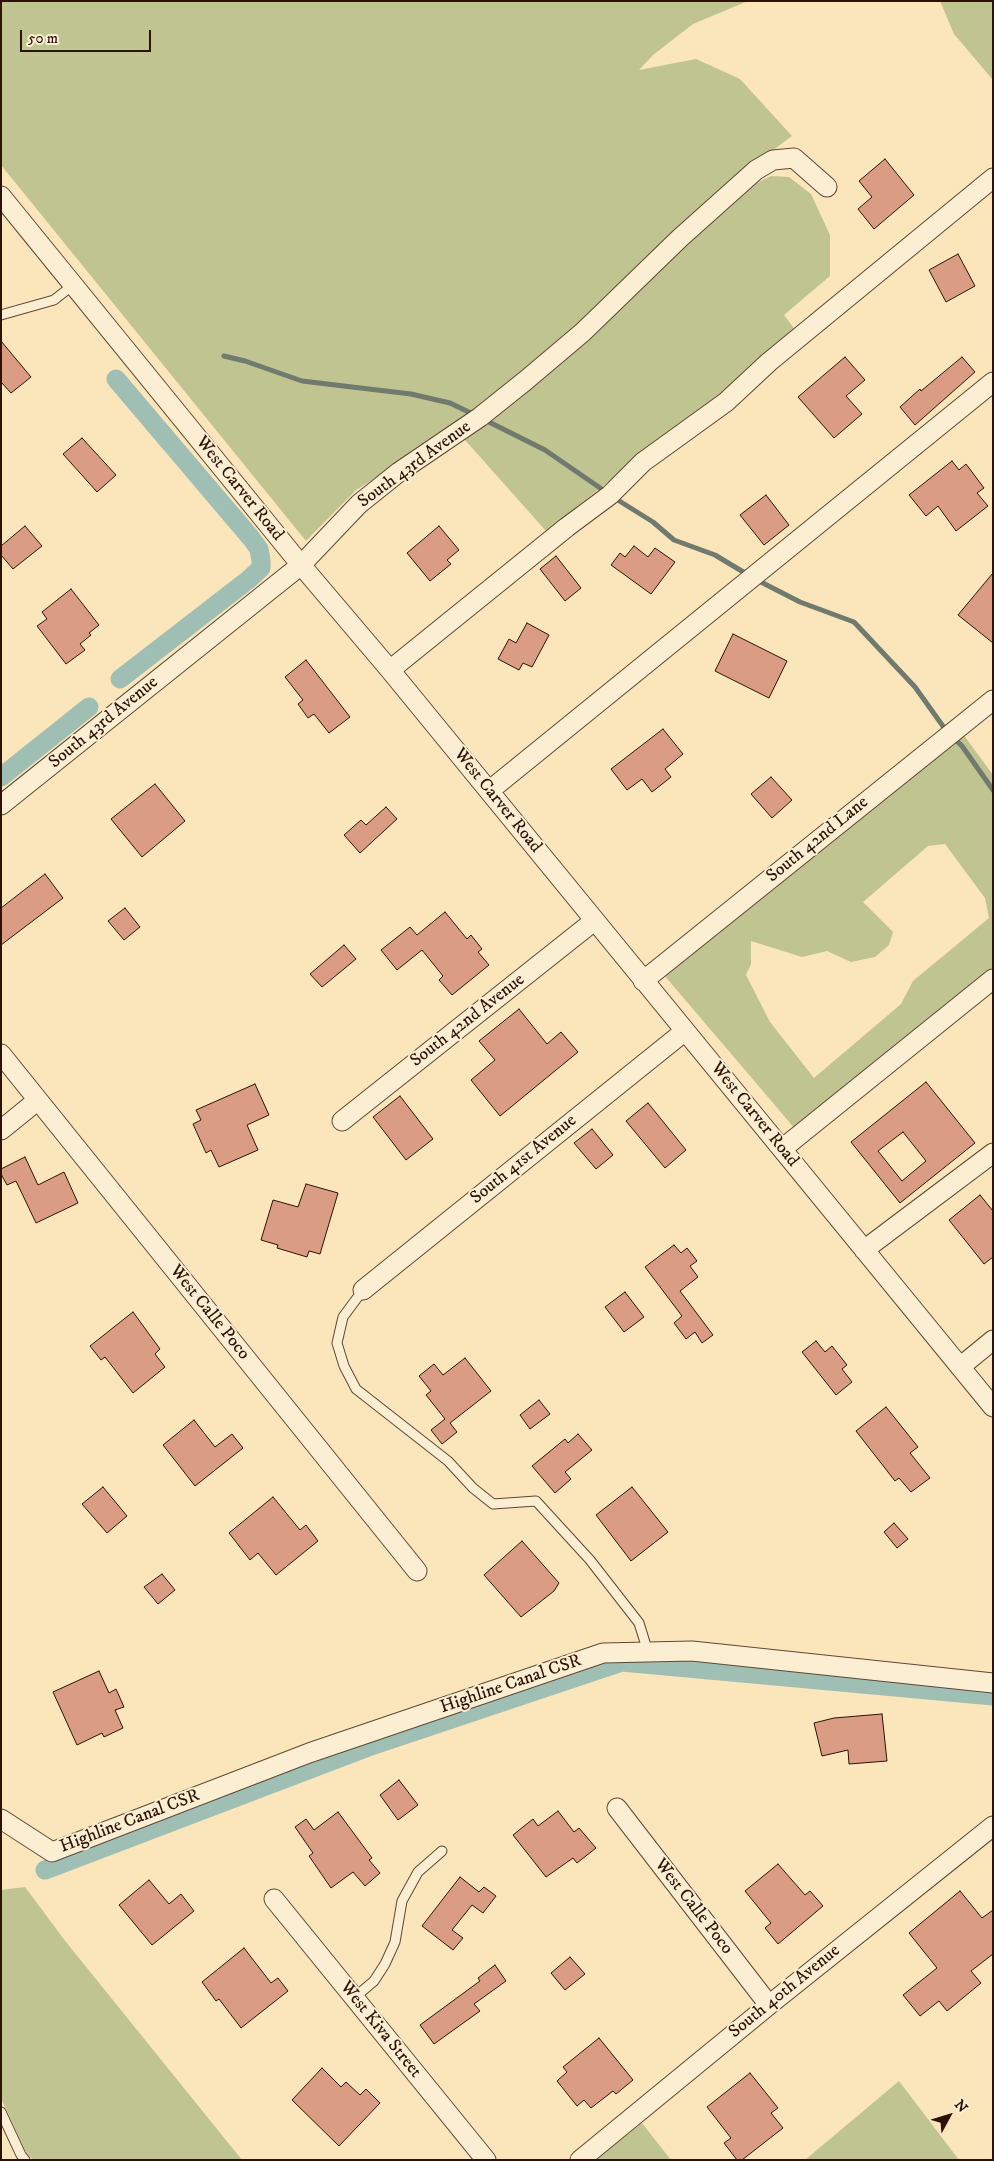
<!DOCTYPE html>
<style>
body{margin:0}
#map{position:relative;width:994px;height:2161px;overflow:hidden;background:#fbe5bb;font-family:"IM FELL DW Pica",serif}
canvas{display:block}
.frame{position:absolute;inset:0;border:2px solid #2d1306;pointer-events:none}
.north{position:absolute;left:924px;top:2091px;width:50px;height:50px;-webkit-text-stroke:4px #fceed3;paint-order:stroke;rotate:51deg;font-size:14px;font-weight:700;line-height:20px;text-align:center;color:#2d1306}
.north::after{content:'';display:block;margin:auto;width:18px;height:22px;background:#2d1306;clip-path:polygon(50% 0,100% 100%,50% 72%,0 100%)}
.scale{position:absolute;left:20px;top:30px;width:131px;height:22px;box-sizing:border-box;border:2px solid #2d1306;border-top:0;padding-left:6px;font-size:15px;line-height:18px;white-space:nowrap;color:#2d1306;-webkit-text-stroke:4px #fceed3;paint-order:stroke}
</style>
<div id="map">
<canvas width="994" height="2161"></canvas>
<div class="frame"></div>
<div class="north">N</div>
<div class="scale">50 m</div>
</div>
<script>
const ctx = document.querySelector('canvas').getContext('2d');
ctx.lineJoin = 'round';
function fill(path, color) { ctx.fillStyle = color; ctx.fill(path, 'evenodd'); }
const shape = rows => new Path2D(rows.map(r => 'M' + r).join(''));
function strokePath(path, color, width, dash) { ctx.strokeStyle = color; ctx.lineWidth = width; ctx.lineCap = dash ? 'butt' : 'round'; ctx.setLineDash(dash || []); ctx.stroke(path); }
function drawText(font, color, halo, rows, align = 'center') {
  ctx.font = font + ' "IM FELL DW Pica",serif'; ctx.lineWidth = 4; ctx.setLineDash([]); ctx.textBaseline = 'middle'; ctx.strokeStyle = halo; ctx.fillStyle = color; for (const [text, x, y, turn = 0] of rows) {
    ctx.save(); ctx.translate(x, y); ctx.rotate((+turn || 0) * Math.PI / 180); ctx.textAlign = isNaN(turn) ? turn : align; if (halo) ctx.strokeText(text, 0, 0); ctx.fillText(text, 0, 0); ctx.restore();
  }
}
fill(shape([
 [1,1,748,1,693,24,653,55,639,70,696,59,740,79,792,136,736,178,568,335,450,432,356,490,306,541,1,165],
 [940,1,993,1,993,80,954,34],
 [771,176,789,177,811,194,830,235,830,276,784,315,796,331,709,406,628,466,546,531,465,440,591,338,743,190],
 [963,734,993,775,993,971,796,1130,664,975],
 [945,844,985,898,989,918,913,981,901,1004,814,1078,770,1022,746,975,751,964,751,941,802,957,827,951,851,962,875,957,889,945,893,932,863,902,928,846],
 [25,1887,66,1942,242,2160,33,2160,24,2149,1,2098,1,1890],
 [899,2081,959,2160,805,2160],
 [642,2123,671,2160,596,2160]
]), '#bfc490');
strokePath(shape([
 [224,356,245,361,302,381,411,394,450,403,475,415],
 [485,420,545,450,606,492],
 [613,497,653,522,674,540,715,555,750,576],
 [757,580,800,602,854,622,915,687,945,729,962,746,993,790]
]), '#717a6e', 5);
strokePath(shape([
 [116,379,251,538,259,549,261,560,261,568,248,580,120,679],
 [1,777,89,707],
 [45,1870,368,1747,622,1662,993,1696]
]), '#9fbfb4', 19);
const building = shape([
 [885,159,914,195,874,229,858,209,872,197,859,181,885,159],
 [958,254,975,286,946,302,929,270,958,254],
 [1,341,31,377,11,393,1,382,1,341],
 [845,357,865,380,846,396,862,414,834,438,798,397,845,357],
 [962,357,975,372,915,425,900,407,920,389,921,391,962,357],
 [82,438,116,475,97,492,63,454,82,438],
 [952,461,959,470,966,464,984,488,977,493,988,506,956,531,938,506,926,516,909,495,952,461],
 [766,495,789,525,764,545,740,515,766,495],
 [25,526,42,546,13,569,1,555,1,546,25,526],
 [439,526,459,550,447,560,451,564,430,581,407,553,439,526],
 [634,546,648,557,655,548,675,562,651,594,611,565,620,553,625,557,634,546],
 [556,556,581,588,565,601,540,569,556,556],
 [993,573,993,643,958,615,993,573],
 [71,589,99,625,89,633,91,635,80,644,85,650,66,664,37,626,47,619,42,612,71,589],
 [527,623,549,635,532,667,523,663,519,670,498,659,509,639,516,643,527,623],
 [733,634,787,661,769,698,715,671,733,634],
 [306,660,350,717,329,733,314,714,308,718,298,704,303,700,285,677,306,660],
 [663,729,683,754,665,769,671,777,652,792,642,779,627,790,611,769,663,729],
 [771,777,792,800,772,818,751,794,771,777],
 [155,784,185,821,142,857,111,819,155,784],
 [386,807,397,819,360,853,344,835,361,820,366,825,386,807],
 [45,874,63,898,1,945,1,908,45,874],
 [125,908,140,927,124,940,108,921,125,908],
 [445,912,467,939,471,935,482,949,478,952,489,965,452,995,439,980,443,976,422,950,397,970,381,950,410,927,417,935,445,912],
 [344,945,356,959,322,987,310,974,344,945],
 [519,1009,547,1044,561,1032,578,1052,500,1116,471,1080,495,1060,479,1041,519,1009],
 [926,1082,975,1143,900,1203,851,1142,926,1082],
 [903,1132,926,1161,902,1181,878,1151,903,1132],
 [255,1084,269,1115,247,1125,258,1150,219,1167,211,1150,206,1153,193,1124,201,1120,196,1110,255,1084],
 [400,1096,433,1139,406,1160,373,1117,400,1096],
 [648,1103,686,1150,665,1168,626,1121,648,1103],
 [592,1129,613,1155,596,1169,574,1143,592,1129],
 [25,1157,38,1185,64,1172,78,1203,36,1223,16,1181,7,1185,1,1174,1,1169,25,1157],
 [306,1184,338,1193,320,1254,309,1251,307,1257,277,1248,278,1245,261,1240,273,1200,298,1207,306,1184],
 [980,1195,993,1211,993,1257,984,1264,949,1220,980,1195],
 [674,1245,681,1253,687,1248,697,1261,690,1266,698,1277,680,1291,713,1335,702,1343,695,1332,686,1339,674,1323,682,1316,645,1267,674,1245],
 [625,1292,644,1317,624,1332,605,1307,625,1292],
 [133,1312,160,1349,155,1354,165,1367,133,1393,105,1357,101,1360,90,1346,133,1312],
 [816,1341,825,1352,832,1346,847,1365,842,1369,852,1382,836,1395,802,1352,816,1341],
 [465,1358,491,1391,450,1423,457,1432,442,1444,431,1430,445,1419,426,1395,431,1391,419,1376,434,1364,443,1375,465,1358],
 [539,1400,550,1414,530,1429,520,1415,539,1400],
 [886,1407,918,1447,910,1453,930,1478,911,1492,899,1478,895,1481,856,1431,886,1407],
 [194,1420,215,1447,232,1434,243,1448,195,1486,163,1445,194,1420],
 [578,1434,592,1450,565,1472,571,1479,555,1493,532,1466,565,1439,568,1443,578,1434],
 [103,1487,127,1516,107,1533,82,1504,103,1487],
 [632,1487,668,1532,631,1561,596,1515,632,1487],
 [273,1497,300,1530,306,1525,318,1541,276,1575,258,1553,250,1560,229,1533,273,1497],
 [894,1523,908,1539,897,1548,884,1532,894,1523],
 [522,1541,559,1583,554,1591,521,1617,484,1575,522,1541],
 [162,1574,175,1590,158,1604,144,1587,162,1574],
 [99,1671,109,1693,116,1689,124,1707,115,1710,123,1728,104,1737,102,1733,77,1745,53,1692,99,1671],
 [882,1714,887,1761,849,1764,848,1750,822,1756,814,1723,834,1718,882,1714],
 [399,1780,418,1805,398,1820,380,1795,399,1780],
 [558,1811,574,1832,579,1828,596,1848,577,1863,573,1858,546,1877,513,1835,533,1819,538,1826,558,1811],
 [338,1812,372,1858,369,1860,380,1873,365,1886,353,1872,331,1888,309,1856,313,1853,295,1827,306,1819,314,1830,338,1812],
 [778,1864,805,1895,810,1891,823,1906,778,1944,765,1928,771,1923,745,1891,778,1864],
 [460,1877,479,1892,484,1887,496,1896,483,1913,472,1905,452,1930,463,1938,453,1950,422,1926,460,1877],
 [149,1880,169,1904,181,1894,194,1911,152,1945,119,1905,149,1880],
 [960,1891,982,1918,993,1910,993,1954,971,1971,981,1983,947,2011,939,2001,920,2016,903,1995,937,1968,909,1933,960,1891],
 [244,1948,271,1983,278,1978,288,1991,241,2028,219,1999,216,2001,202,1982,244,1948],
 [570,1957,585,1974,565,1990,551,1973,570,1957],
 [495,1965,506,1981,474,2004,480,2011,434,2044,420,2025,480,1981,478,1978,495,1965],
 [599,2038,633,2080,616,2094,613,2091,591,2108,584,2100,577,2106,557,2081,567,2072,563,2067,599,2038],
 [322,2068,341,2087,346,2082,360,2095,366,2089,380,2103,339,2146,292,2100,322,2068],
 [750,2073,778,2108,771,2113,783,2128,742,2160,737,2160,724,2143,731,2138,707,2107,750,2073]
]);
fill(building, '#da9c83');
strokePath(building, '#2d1306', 1);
const lane = shape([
 [1,315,54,300,73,285],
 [363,1290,343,1317,337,1343,344,1366,356,1389,448,1461,473,1488,493,1504,536,1501,590,1560,639,1623,648,1652],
 [354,1998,374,1981,385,1964,395,1942,402,1901,418,1872,442,1851],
 [1,2112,21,2155,25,2160]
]);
const street = shape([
 [1,196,301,565,390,670,993,1407],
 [390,670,567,527,610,495,643,462,726,402,769,362,993,178],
 [489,791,993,382],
 [1,805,301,565,359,504,399,472,480,417,525,381,583,332,680,238,756,170,773,160,794,158,827,187],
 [643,981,993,700],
 [1,1054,417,1571],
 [342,1121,594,921],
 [1,1130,38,1100],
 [782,1149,993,979],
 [864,1250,993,1153],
 [363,1290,685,1031],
 [960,1367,993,1340],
 [617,1808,769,2005],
 [1,1819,52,1852,309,1753,603,1653,692,1651,993,1683],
 [274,1899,486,2160],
 [580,2160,769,2005,993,1826]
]);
strokePath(lane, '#604833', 11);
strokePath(street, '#604833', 21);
strokePath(lane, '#fceed3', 9);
strokePath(street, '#fceed3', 19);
drawText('18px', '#2d1306', '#fceed3', [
 ["South 43rd Avenue",415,465,-36],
 ["West Carver Road",239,489,51],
 ["South 43rd Avenue",104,723,-39],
 ["West Carver Road",497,801,51],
 ["South 42nd Lane",818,840,-39],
 ["South 42nd Avenue",468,1021,-38],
 ["West Carver Road",754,1115,51],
 ["South 41st Avenue",524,1160,-39],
 ["West Calle Poco",209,1313,51],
 ["Highline Canal CSR",511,1685,-19],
 ["Highline Canal CSR",130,1822,-21],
 ["West Calle Poco",693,1907,52],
 ["South 40th Avenue",785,1992,-39],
 ["West Kiva Street",380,2030,51]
]);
</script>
